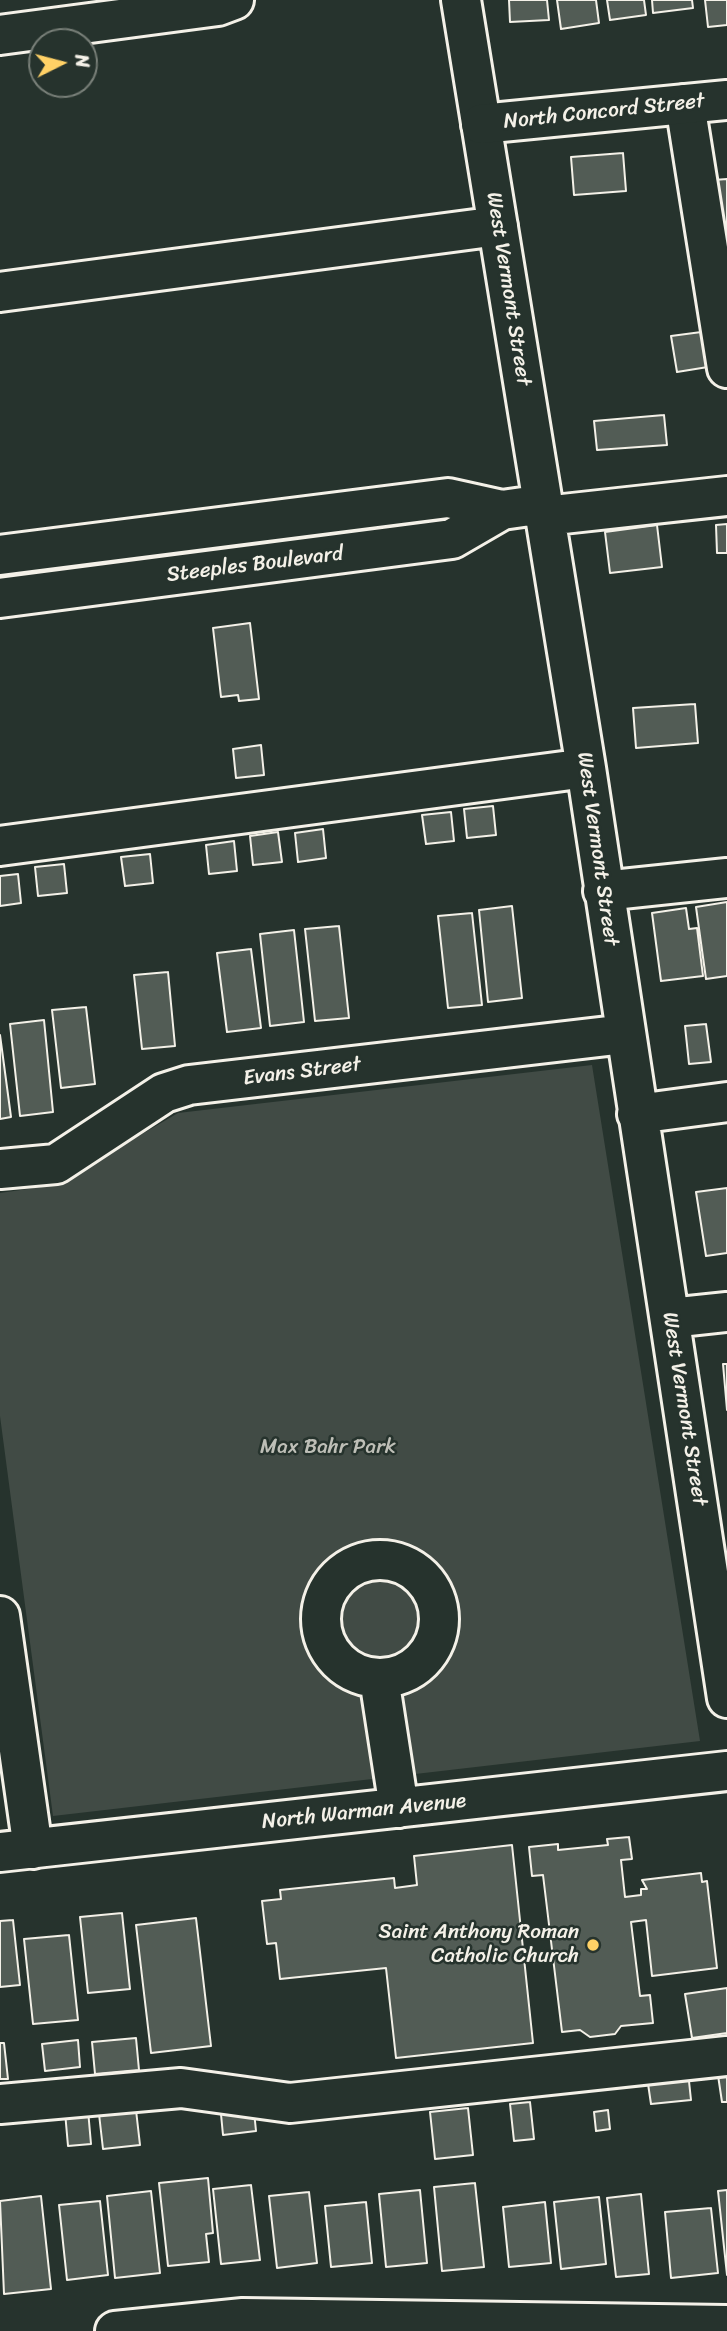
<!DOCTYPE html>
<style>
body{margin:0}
#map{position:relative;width:727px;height:2331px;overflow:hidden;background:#26332d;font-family:Sriracha,sans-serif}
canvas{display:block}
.north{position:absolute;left:28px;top:28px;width:70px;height:70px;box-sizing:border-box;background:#26332d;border:2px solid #787f78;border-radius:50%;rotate:84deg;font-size:19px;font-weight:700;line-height:28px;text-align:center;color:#f4f1e8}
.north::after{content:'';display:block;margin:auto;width:24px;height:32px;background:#ffd166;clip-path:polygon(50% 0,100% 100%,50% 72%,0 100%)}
</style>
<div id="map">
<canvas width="727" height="2331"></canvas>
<div class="north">N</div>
</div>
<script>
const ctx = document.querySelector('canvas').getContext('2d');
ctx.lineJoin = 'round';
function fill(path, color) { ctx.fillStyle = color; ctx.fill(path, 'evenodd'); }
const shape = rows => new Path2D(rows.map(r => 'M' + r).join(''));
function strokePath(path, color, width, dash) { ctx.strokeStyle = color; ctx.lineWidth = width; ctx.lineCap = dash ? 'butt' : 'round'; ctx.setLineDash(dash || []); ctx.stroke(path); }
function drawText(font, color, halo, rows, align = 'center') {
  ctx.font = font + ' Sriracha,sans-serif'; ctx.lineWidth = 5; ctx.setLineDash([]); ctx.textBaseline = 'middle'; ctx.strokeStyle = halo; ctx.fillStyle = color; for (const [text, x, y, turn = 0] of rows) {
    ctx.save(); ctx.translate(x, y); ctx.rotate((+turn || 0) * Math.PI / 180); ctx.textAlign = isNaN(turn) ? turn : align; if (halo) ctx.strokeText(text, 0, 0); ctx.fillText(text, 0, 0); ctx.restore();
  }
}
fill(shape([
 [592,1065,700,1741,53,1816,0,1416,0,1193,55,1185,178,1113]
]), '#414b45');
const building = shape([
 [509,0,547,0,549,20,510,22,509,0],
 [557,0,596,0,599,23,561,29,557,0],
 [607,0,644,0,646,15,610,20,607,0],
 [652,0,692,0,693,8,653,13,652,0],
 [705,0,727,0,727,25,708,27,705,0],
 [623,153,626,191,574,195,571,157,623,153],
 [727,179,727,242,720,243,714,180,727,179],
 [709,331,714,366,677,372,671,336,709,331],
 [664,415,667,445,597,450,594,421,664,415],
 [727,524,727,553,717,553,716,525,727,524],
 [657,525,662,567,610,573,605,532,657,525],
 [250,623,259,699,239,701,238,695,221,697,213,628,250,623],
 [695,704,698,743,636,748,633,708,695,704],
 [261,745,264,775,236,778,233,749,261,745],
 [493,806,496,835,467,838,464,809,493,806],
 [451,812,454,841,426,844,422,815,451,812],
 [323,829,326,858,298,862,295,833,323,829],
 [278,832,282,862,253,865,250,836,278,832],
 [234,841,237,871,209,874,206,845,234,841],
 [150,854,153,883,125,886,121,857,150,854],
 [64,864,67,893,38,896,35,867,64,864],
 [18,874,21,903,0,906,0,876,18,874],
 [727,902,727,976,706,979,696,907,727,902],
 [512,906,522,998,488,1002,479,910,512,906],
 [686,908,689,929,697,928,703,976,661,981,652,913,686,908],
 [472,913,482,1005,448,1008,438,916,472,913],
 [339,926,349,1018,315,1021,305,929,339,926],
 [294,930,304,1022,270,1026,260,934,294,930],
 [251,949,261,1028,227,1032,217,953,251,949],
 [168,972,175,1046,142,1049,134,975,168,972],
 [86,1007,95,1084,61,1088,52,1010,86,1007],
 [44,1020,53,1112,20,1116,10,1024,44,1020],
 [706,1024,711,1062,689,1064,685,1026,706,1024],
 [0,1035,11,1117,0,1119,0,1035],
 [727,1188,727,1253,706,1256,696,1192,727,1188],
 [723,1364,727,1364,727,1410,723,1364],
 [629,1837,632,1859,621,1860,625,1897,641,1895,641,1889,647,1889,642,1880,701,1873,702,1882,707,1881,717,1968,652,1976,646,1920,631,1922,640,1996,650,1995,653,2023,621,2026,615,2034,590,2037,580,2030,562,2032,543,1875,532,1876,529,1847,558,1844,558,1850,608,1845,607,1839,629,1837],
 [512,1845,533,2043,396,2058,386,1968,280,1979,276,1943,267,1944,262,1901,281,1899,280,1890,394,1878,395,1888,417,1885,414,1856,512,1845],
 [122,1913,130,1989,88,1993,80,1917,122,1913],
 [196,1918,211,2046,151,2053,136,1925,196,1918],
 [13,1920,20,1985,0,1987,0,1921,13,1920],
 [69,1935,78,2020,33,2024,24,1939,69,1935],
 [727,1988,727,2033,692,2038,685,1994,727,1988],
 [136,2038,139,2070,95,2074,92,2042,136,2038],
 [78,2040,80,2067,45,2071,42,2044,78,2040],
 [0,2043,4,2043,8,2079,0,2079,0,2043],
 [727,2060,727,2102,722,2102,716,2062,727,2060],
 [688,2072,691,2100,651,2104,647,2077,688,2072],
 [253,2101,256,2131,223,2135,220,2104,253,2101],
 [530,2102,534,2139,514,2141,510,2104,530,2102],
 [468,2108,473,2155,435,2159,430,2112,468,2108],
 [88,2110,91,2144,68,2146,65,2112,88,2110],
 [136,2110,140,2145,103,2149,99,2114,136,2110],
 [608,2110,610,2129,596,2131,594,2112,608,2110],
 [208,2178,213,2233,206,2234,209,2262,168,2266,159,2183,208,2178],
 [475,2183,484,2267,442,2271,434,2187,475,2183],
 [251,2185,260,2260,221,2264,213,2189,251,2185],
 [420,2190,427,2263,386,2267,379,2194,420,2190],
 [727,2190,727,2275,718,2191,727,2190],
 [151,2191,160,2273,115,2278,107,2196,151,2191],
 [309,2192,317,2263,277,2268,269,2196,309,2192],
 [641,2194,649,2274,616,2277,607,2198,641,2194],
 [41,2196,51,2289,4,2294,0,2201,41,2196],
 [599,2197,606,2264,561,2269,554,2202,599,2197],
 [100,2201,108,2275,67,2280,59,2205,100,2201],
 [366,2202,372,2263,331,2267,325,2206,366,2202],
 [545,2202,551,2263,509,2267,503,2207,545,2202],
 [711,2208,718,2273,671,2278,665,2212,711,2208]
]);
fill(building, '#525c55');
strokePath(building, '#f4f1e8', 2);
const minor = shape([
 [461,0,586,768,727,1698],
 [0,35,218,6,234,0],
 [685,104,727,368],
 [0,292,498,226],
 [545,516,727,496],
 [0,555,448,498,502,510,544,504],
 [0,598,452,539,502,510],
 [0,846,586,768],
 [603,891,727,878],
 [637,1114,727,1102],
 [0,1169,56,1164,164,1093,189,1085,625,1034],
 [670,1318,727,1312],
 '321 1619a59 59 0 1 1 118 0a59 59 0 1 1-118 0Z',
 [0,1616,33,1849],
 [379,1678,399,1808],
 [0,1852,727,1771],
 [0,2104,181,2088,290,2103,727,2056],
 [115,2331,243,2318,727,2325]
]);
const major = shape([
 [481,124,727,100]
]);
strokePath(minor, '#f4f1e8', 44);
strokePath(major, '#f4f1e8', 44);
strokePath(minor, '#26332d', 38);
strokePath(major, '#26332d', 38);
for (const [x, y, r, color] of [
 [593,1945,7,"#ffd166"]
]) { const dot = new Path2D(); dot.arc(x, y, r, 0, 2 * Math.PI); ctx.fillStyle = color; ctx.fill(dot); strokePath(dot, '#26332d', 2.5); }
drawText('21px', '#f4f1e8', '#26332d', [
 ["North Concord Street",604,112,-6],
 ["West Vermont Street",508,289,81],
 ["Steeples Boulevard",255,565,-7],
 ["West Vermont Street",597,849,82],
 ["Evans Street",302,1072,-7],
 ["West Vermont Street",684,1409,81],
 ["North Warman Avenue",364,1812,-6]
]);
drawText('21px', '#bebfb7', '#26332d', [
 ["Max Bahr Park",328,1448]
]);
drawText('21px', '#f4f1e8', '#26332d', [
 ["Saint Anthony Roman",579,1933],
 ["Catholic Church",579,1957]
], 'right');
</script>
